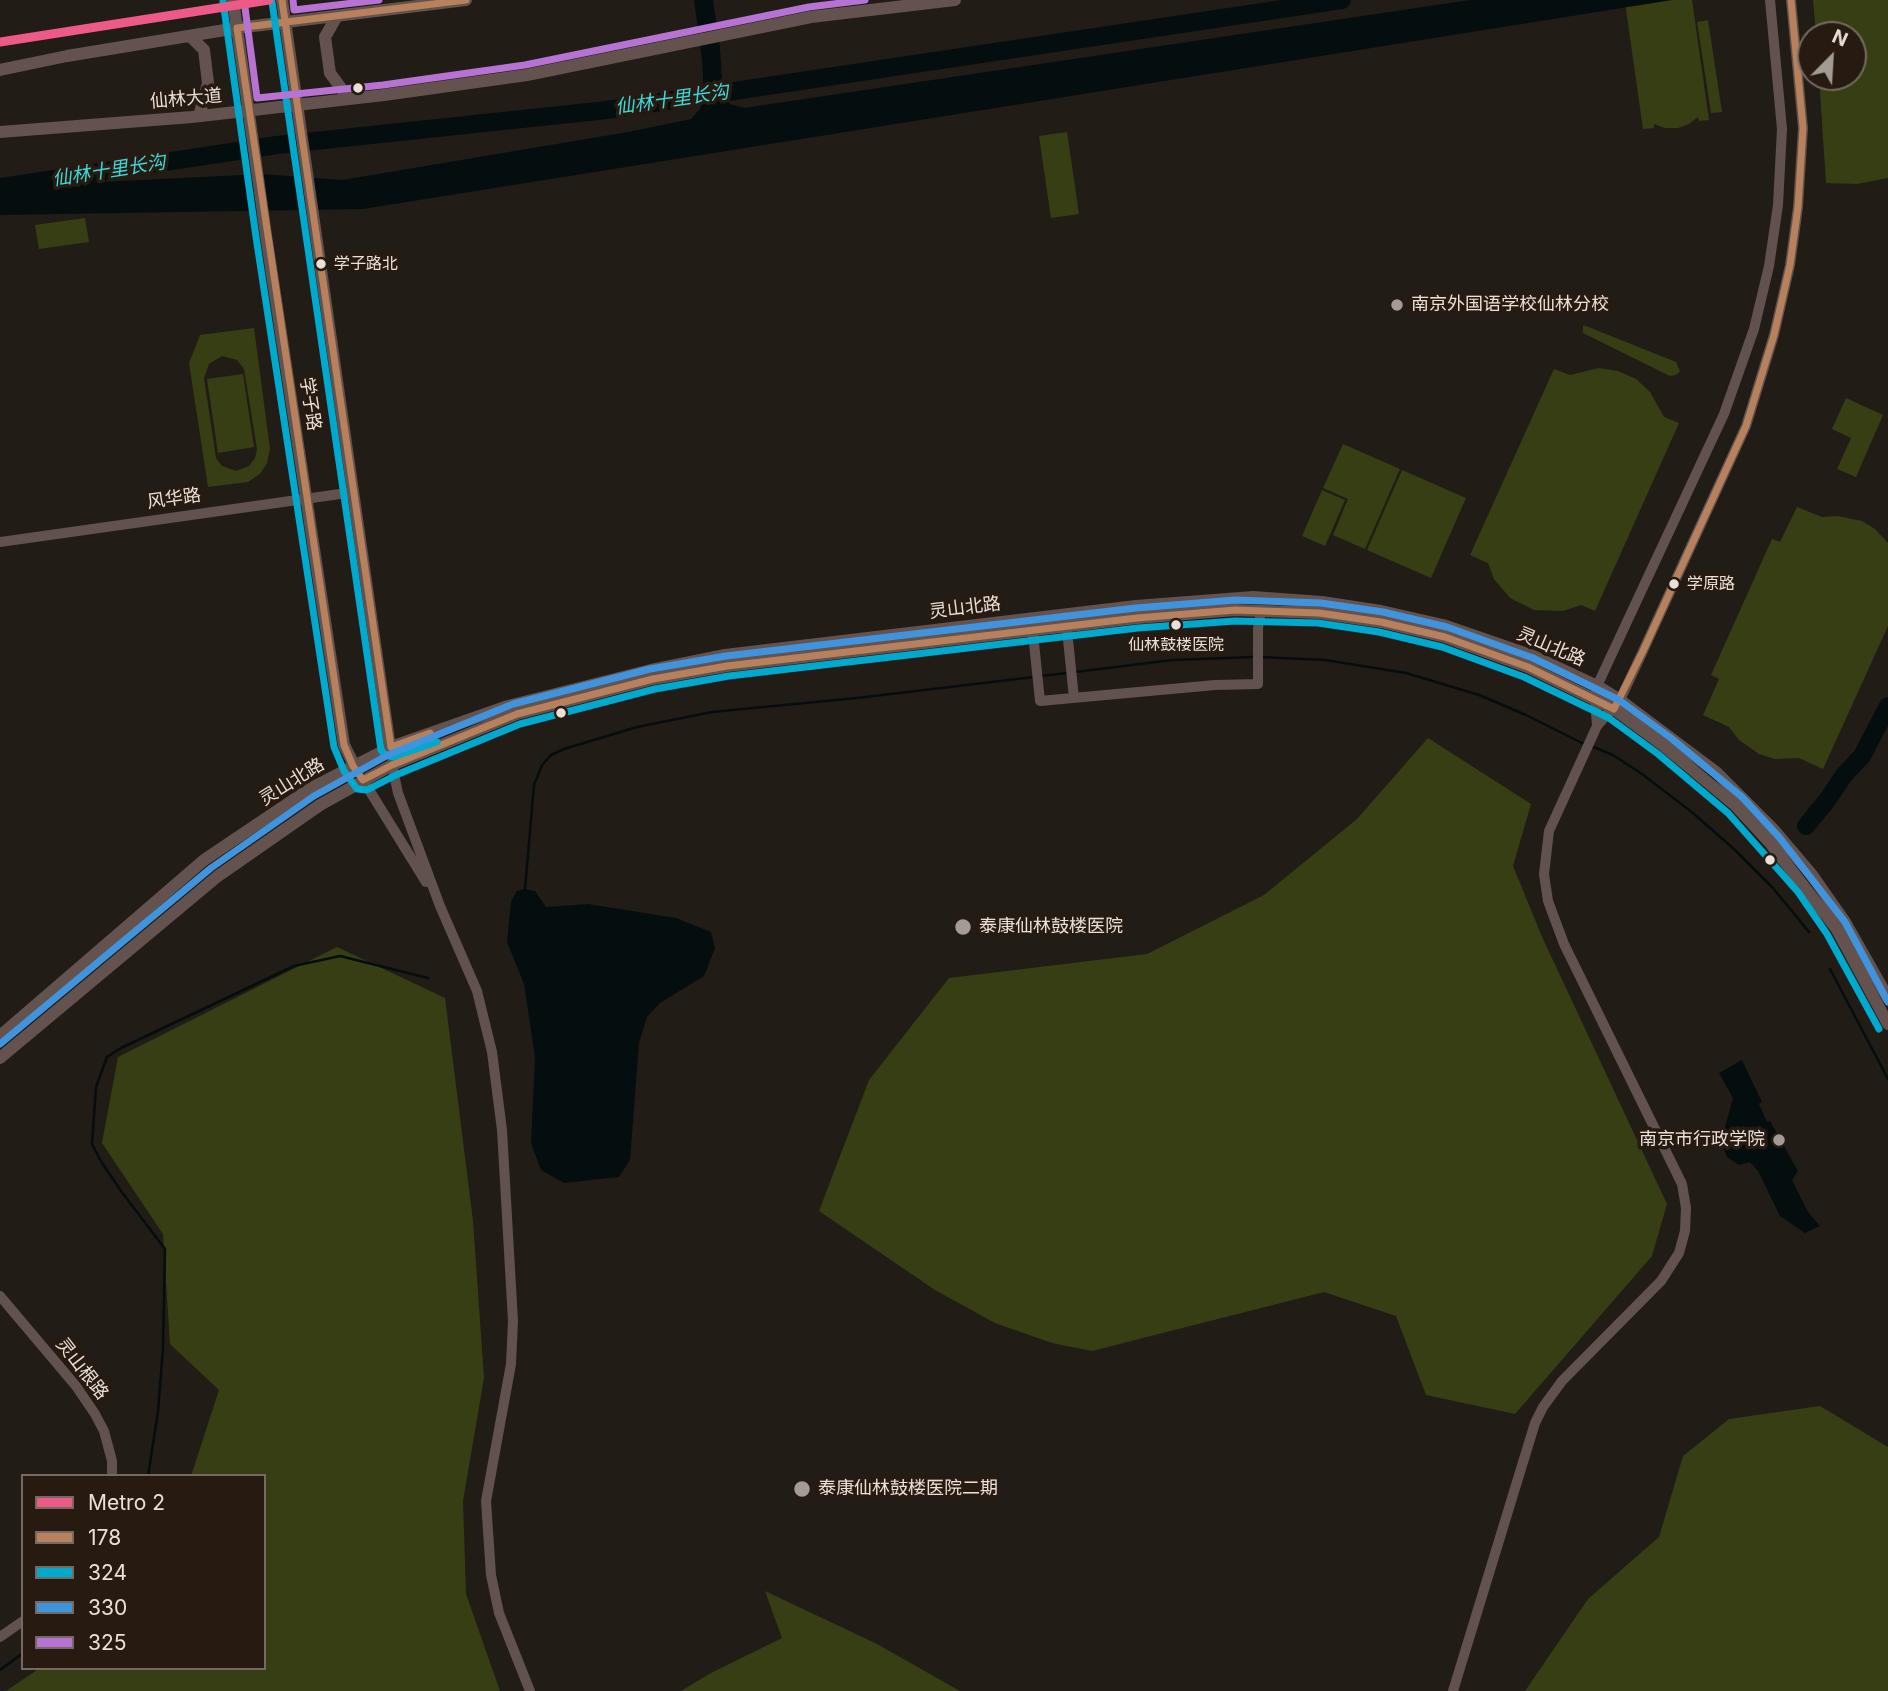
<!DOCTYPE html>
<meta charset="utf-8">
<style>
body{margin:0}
#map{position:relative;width:1888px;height:1691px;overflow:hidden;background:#221c16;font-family:Inter,sans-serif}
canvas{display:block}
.legend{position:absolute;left:21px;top:1474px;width:245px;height:196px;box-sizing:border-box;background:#271b11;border:2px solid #756a61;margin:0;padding:9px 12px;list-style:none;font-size:21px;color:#e9e0da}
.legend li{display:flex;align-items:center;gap:14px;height:35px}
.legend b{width:35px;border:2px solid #756a61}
.north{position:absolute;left:1797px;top:21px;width:70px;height:70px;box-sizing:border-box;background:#271b11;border:2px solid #756a61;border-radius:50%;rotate:24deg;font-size:19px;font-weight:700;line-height:28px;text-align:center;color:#e9e0da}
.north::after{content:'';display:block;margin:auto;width:24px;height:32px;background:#a39b95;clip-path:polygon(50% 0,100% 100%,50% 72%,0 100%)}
</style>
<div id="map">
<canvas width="1888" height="1691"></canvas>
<ul class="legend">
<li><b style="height:9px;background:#ee5a88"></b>Metro 2</li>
<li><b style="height:9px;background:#b6815c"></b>178</li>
<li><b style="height:9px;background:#00a9ce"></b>324</li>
<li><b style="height:9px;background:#4094de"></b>330</li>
<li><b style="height:9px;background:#b673d3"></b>325</li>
</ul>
<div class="north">N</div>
</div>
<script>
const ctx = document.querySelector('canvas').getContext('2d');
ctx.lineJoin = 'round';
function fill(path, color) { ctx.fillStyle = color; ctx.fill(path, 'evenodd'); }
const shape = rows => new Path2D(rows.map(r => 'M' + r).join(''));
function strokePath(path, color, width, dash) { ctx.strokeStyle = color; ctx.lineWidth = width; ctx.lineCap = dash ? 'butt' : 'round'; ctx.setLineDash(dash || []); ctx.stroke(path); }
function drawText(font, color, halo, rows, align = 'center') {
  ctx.font = font + ' Inter,"Noto Sans SC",sans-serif'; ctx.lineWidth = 7; ctx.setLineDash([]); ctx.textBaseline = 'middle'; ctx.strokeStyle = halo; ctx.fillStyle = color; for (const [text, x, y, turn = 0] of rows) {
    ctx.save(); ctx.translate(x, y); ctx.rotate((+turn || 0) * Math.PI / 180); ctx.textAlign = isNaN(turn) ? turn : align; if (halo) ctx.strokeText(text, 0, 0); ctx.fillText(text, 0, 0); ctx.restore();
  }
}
fill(shape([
 [1641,0,1692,0,1709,120,1699,121,1698,117,1689,124,1678,128,1665,128,1654,124,1654,128,1643,129,1625,2],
 [1813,0,1888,0,1888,178,1857,184,1826,183,1819,77,1853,77,1853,35,1816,35],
 [1708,20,1722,112,1711,113,1697,22],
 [1067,132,1079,214,1051,218,1039,136],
 [85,218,89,242,39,249,35,225],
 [1583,326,1586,326,1676,362,1680,371,1676,375,1670,376,1583,333],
 [254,328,270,449,267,463,260,474,248,482,208,487,189,363,200,335],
 [222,356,237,360,244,369,257,449,255,458,249,466,236,471,222,466,216,458,204,378,209,364],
 [1599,368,1618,371,1636,379,1650,392,1664,417,1679,423,1595,611,1581,605,1563,611,1534,610,1510,598,1494,579,1488,563,1470,555,1554,369,1570,375],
 [243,374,254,447,218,453,207,379],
 [1846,398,1883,415,1856,477,1837,469,1851,438,1832,429],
 [1343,444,1400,469,1365,549,1333,535,1348,499,1323,488],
 [1402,470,1466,498,1431,578,1367,550],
 [1322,490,1345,500,1325,546,1302,536],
 [1797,507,1822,517,1838,516,1862,521,1875,529,1888,543,1888,626,1823,769,1799,758,1775,759,1759,754,1739,740,1729,727,1703,715,1719,679,1711,675,1772,539,1780,542],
 [1428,738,1531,804,1513,866,1543,939,1667,1204,1652,1256,1515,1414,1426,1395,1396,1316,1324,1292,1092,1351,1052,1343,995,1323,935,1290,819,1211,869,1080,949,978,1147,954,1264,895,1357,819],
 [337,947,445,998,473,1221,484,1378,463,1501,466,1594,500,1691,6,1691,40,1668,264,1668,264,1476,191,1476,219,1390,170,1344,163,1234,102,1143,118,1057],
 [1820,1406,1888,1447,1888,1691,1525,1691,1588,1599,1659,1537,1683,1456,1729,1419],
 [765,1591,877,1644,960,1691,681,1691,711,1673,782,1638]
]), '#383e13');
fill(shape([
 [694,0,713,0,720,48,723,95,730,104,744,108,1470,0,1672,0,363,209,0,215,0,187,262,174,342,180,628,132,691,119,700,109,704,98,702,59],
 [525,889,535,891,546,907,588,904,676,918,711,932,715,948,704,976,660,1003,647,1017,639,1043,630,1160,619,1177,564,1183,541,1170,531,1143,535,1057,524,984,507,942,511,902,517,891],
 [1742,1060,1762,1102,1759,1104,1767,1122,1770,1121,1798,1171,1792,1180,1808,1212,1820,1226,1805,1233,1780,1216,1758,1171,1750,1162,1739,1165,1727,1157,1721,1142,1733,1098,1719,1073]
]), '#050e0e');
strokePath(shape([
 [1260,657,1325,660,1406,673,1479,695,1526,715,1584,744],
 [1075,672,1173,660,1253,657],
 [1040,676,1068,673],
 [1591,746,1613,755,1642,774,1693,813,1735,850,1773,888,1809,932],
 [525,889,534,785,542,765,551,755,564,749,637,727,712,712,857,698,1034,677],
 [1830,969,1888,1079],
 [148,1476,158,1412,163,1348,165,1249,121,1191,102,1163,92,1144,96,1087,107,1057,121,1048,294,966,340,956,428,978],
 [0,1670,23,1653]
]), '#050e0e', 2.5);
strokePath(shape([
 [0,187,277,145,607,110,1342,0],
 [1806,826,1828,799,1844,775,1862,756,1888,706]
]), '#050e0e', 18);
strokePath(shape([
 [0,542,354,492],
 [1066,620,1074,698],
 [1032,624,1040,701,1215,685,1258,684,1258,628,1261,611],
 [1597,726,1595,699,1597,686,1724,414,1754,329,1769,266,1778,205,1782,129,1770,0],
 [392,765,398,793,440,906,477,991,492,1052,502,1130,513,1321,511,1364,486,1501,491,1575,499,1613,530,1691],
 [363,780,426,882],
 [0,1296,76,1386,95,1414,104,1431,112,1461,112,1476],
 [0,1637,23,1621],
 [1453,1691,1535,1423,1543,1407,1562,1381,1661,1281,1679,1253,1685,1231,1686,1208,1682,1184,1564,944,1548,901,1544,874,1549,831,1597,726,1620,700,1643,651,1746,426,1774,335,1790,265,1798,207,1803,128,1791,0]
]), '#61524f', 10);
strokePath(shape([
 [233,0,266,235,344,745,357,771],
 [282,0,391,754],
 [337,16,325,37,330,73,349,99],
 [190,36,204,50,208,83,199,116],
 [0,70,67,56,237,28,466,0],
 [0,132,192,117,384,95,527,75,811,17,955,0],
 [0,1036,204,860,311,788,391,747,508,706,651,670,725,655,1136,606,1253,597,1322,602,1381,611,1443,625,1533,656,1597,686,1620,700,1716,772,1773,829,1812,875,1845,922,1888,998],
 [0,1058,218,876,320,805,392,765,517,714,653,679,727,666,1137,618,1235,610,1319,613,1381,622,1445,637,1528,667,1614,709,1664,746,1735,805,1771,844,1836,928,1888,1024]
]), '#63524e', 12);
strokePath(shape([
 [282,0,391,747,430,733],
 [466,0,237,28,344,745,353,766,363,780,392,765,517,714,653,679,727,666,1137,618,1235,610,1319,613,1381,622,1445,637,1528,667,1614,709,1643,651,1746,426,1774,335,1790,265,1798,207,1803,128,1791,0]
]), '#b6815c', 7);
strokePath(shape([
 [223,1,256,237,334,747,344,771,357,789,367,790,396,775,520,724,655,689,729,676,1138,628,1235,621,1318,623,1379,632,1442,647,1524,677,1609,718,1658,754,1728,813,1798,892,1827,934,1879,1029],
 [272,2,381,750,385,755,393,757,437,742]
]), '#00a9ce', 7);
strokePath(shape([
 [0,1044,211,868,314,796,388,755,513,704,650,669,726,656,1136,608,1235,600,1321,603,1383,612,1447,627,1533,658,1619,700,1671,738,1742,797,1779,837,1845,922,1888,1002]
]), '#4094de', 7);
strokePath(shape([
 [244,0,257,98,383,85,525,65,809,7,865,0],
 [293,0,294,10,379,0]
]), '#b673d3', 7);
strokePath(shape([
 [0,42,269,0]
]), '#ee5a88', 9);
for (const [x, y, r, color] of [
 [358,88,6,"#e9e0da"],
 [321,264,6,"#e9e0da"],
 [1397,305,7,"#a39b95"],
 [1674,584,6,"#e9e0da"],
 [1176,625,6,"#e9e0da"],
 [561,713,6,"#e9e0da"],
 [1770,860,6,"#e9e0da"],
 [963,927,9,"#a39b95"],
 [1779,1140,7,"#a39b95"],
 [802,1489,9,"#a39b95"]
]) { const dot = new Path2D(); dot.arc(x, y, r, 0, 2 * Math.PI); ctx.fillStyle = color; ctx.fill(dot); strokePath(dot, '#271b11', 2.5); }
drawText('16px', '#e9e0da', '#271b11', [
 ["学子路北",334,264],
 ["学原路",1687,584],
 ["仙林鼓楼医院",1176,645,"center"]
], 'left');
drawText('18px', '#e9e0da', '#271b11', [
 ["仙林大道",186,99,-5],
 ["学子路",310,404,81],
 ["风华路",174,499,-8],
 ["灵山北路",965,608,-7],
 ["灵山北路",1551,647,23],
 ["灵山北路",292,782,-32],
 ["灵山根路",82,1369,52]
]);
drawText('18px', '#e9e0da', '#271b11', [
 ["南京外国语学校仙林分校",1411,305],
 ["泰康仙林鼓楼医院",979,927],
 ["南京市行政学院",1765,1140,"right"],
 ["泰康仙林鼓楼医院二期",818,1489]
], 'left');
drawText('italic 19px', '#3cd9dc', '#271b11', [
 ["仙林十里长沟",672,100,-8],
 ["仙林十里长沟",109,171,-9]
]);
</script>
